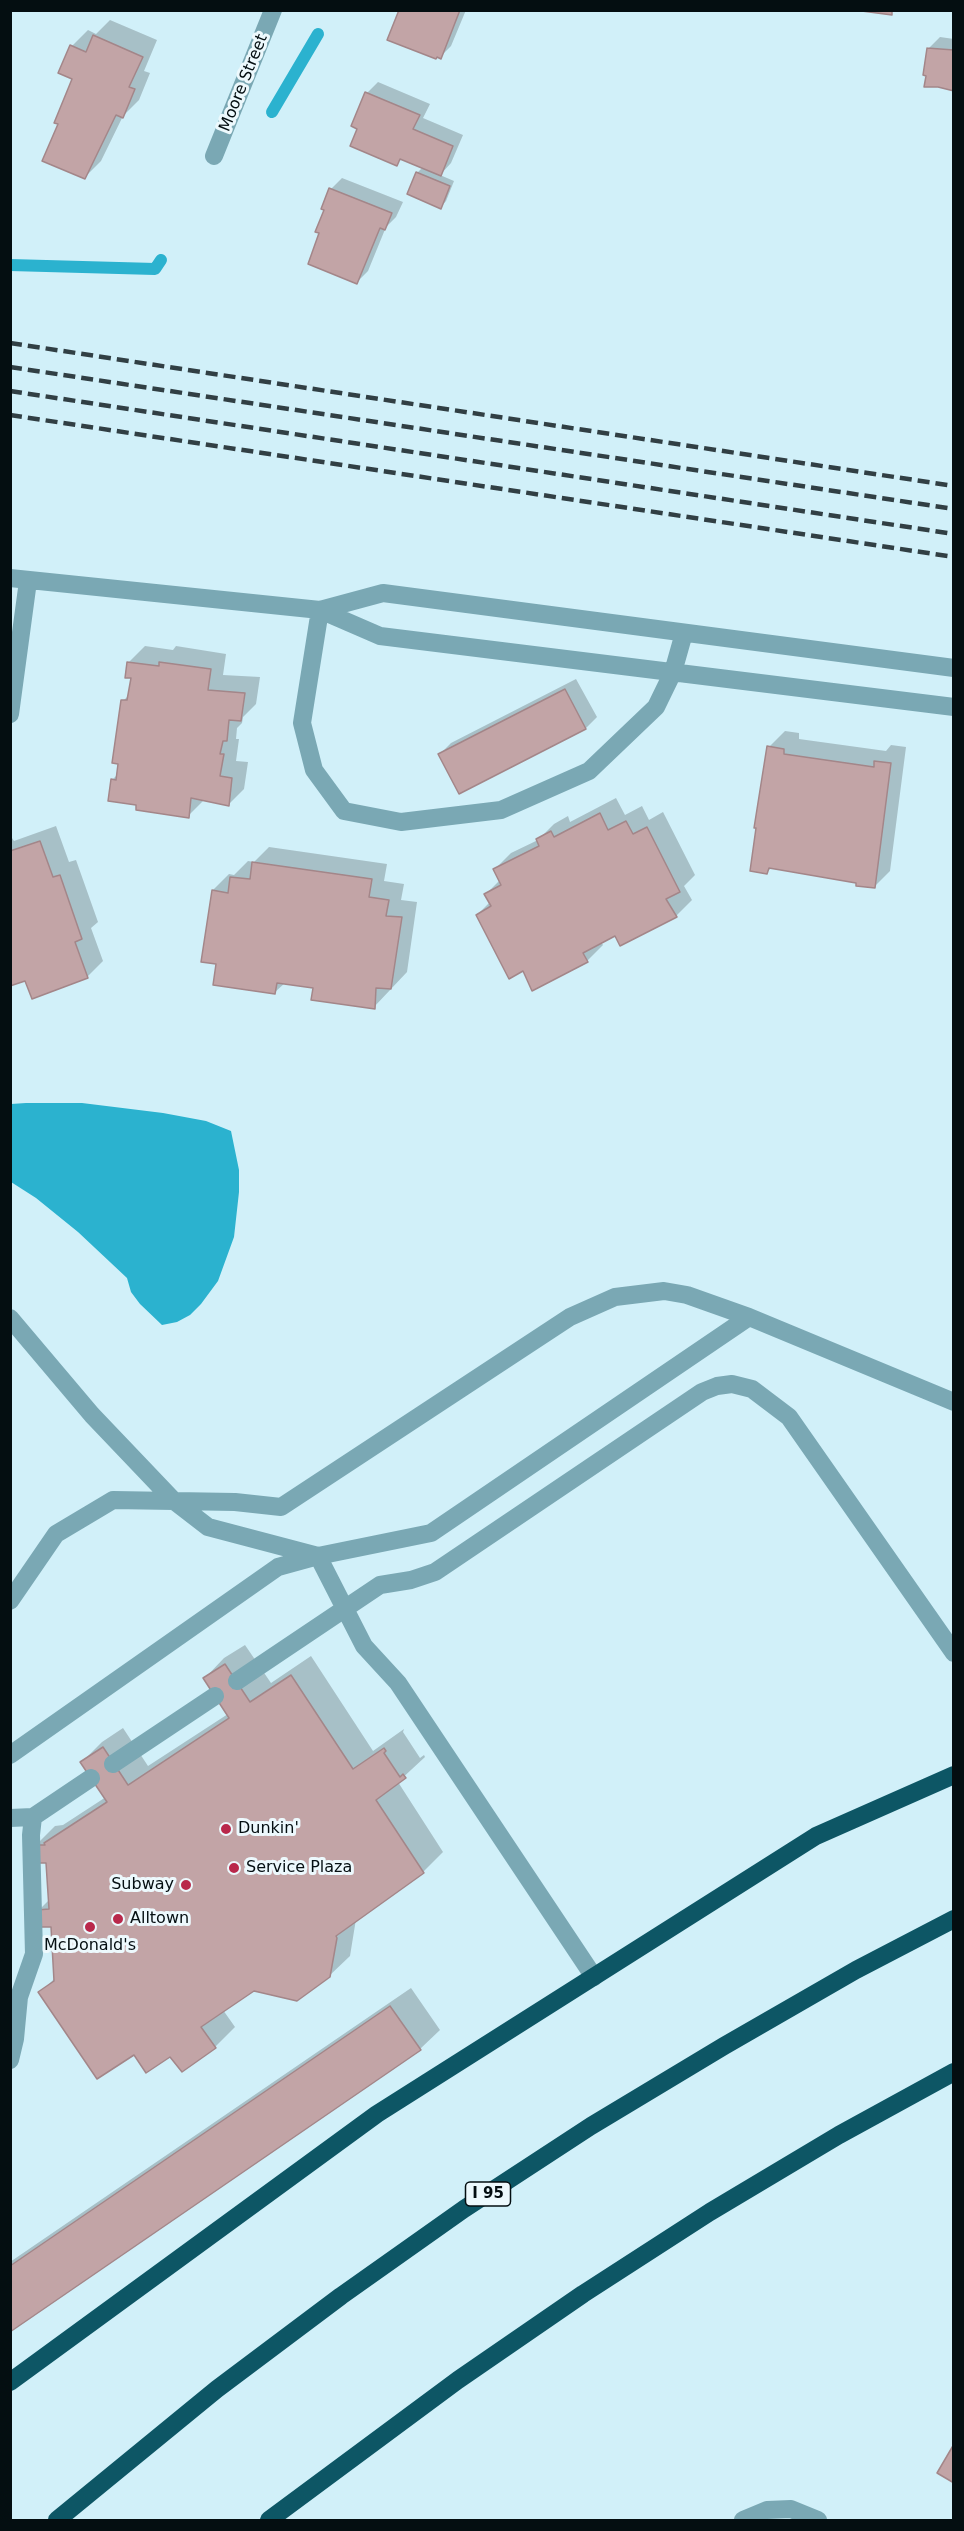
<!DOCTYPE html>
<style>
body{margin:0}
#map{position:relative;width:964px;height:2531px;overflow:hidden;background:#d1f0f9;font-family:"DejaVu Sans",sans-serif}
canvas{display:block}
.frame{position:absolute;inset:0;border:12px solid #040e11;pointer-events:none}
</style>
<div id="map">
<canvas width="964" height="2531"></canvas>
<div class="frame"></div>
</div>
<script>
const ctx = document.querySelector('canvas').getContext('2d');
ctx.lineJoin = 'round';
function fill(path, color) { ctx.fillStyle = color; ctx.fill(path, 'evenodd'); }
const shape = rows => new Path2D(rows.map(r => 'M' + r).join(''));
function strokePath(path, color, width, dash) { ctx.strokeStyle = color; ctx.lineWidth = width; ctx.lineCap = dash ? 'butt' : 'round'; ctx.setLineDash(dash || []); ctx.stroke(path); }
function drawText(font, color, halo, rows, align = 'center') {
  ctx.font = font + ' "DejaVu Sans",sans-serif'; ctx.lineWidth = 6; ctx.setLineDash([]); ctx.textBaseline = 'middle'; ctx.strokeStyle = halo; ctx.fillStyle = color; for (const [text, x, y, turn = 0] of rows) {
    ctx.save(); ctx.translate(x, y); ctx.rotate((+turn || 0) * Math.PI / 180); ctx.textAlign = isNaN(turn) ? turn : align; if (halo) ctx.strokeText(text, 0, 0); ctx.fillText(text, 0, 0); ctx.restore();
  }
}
fill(shape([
 [26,1103,82,1103,163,1113,206,1121,231,1131,239,1170,239,1192,234,1237,218,1281,201,1304,190,1315,177,1322,162,1325,140,1304,131,1292,127,1278,78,1232,36,1198,11,1182,11,1104]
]), '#2bb2cf');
fill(shape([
 [401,10,466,10,451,46,440,57],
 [110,20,157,40,144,71,150,73,139,100,123,116,101,161,85,177,60,123,74,78,72,46,88,30,96,34],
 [940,37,954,39,954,88,929,48],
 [378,82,430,104,423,118,463,135,451,163,440,175,454,181,446,201,441,207,417,173,423,167,402,158,396,164,359,128,367,93],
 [342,178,403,202,396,217,386,227,368,271,357,282,321,232,331,189],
 [145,646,173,650,176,646,226,654,223,675,260,677,256,704,243,717,242,723,237,728,236,739,239,739,236,761,248,762,244,789,228,805,205,799,188,816,138,804,112,780,118,774,123,701,130,694,132,677,129,662],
 [576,679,597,717,586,728,460,792,440,754,451,743],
 [785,731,799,733,799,739,886,751,891,745,906,747,890,871,874,887,858,882,772,867,767,872,769,747],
 [616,798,625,815,642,806,649,820,663,812,695,875,684,886,692,900,676,916,616,934,601,942,603,945,587,961,524,969,477,915,490,902,486,894,500,880,495,869,511,853,538,840,554,824,568,816,570,822],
 [56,826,69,862,76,860,98,922,91,928,103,961,87,977,26,979,10,985,10,835,14,841],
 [269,847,387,864,384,881,404,884,401,900,417,902,407,972,374,1007,315,987,285,983,275,992,217,962,213,890,229,874,234,875,248,861,254,862],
 [245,1645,271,1683,311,1656,373,1751,404,1729,403,1732,420,1758,424,1755,425,1757,398,1782,443,1852,423,1872,356,1919,350,1956,329,1976,254,1989,223,2010,235,2027,215,2047,170,2055,135,2053,40,1993,55,1978,52,1925,39,1910,50,1899,48,1861,35,1846,55,1826,63,1825,106,1797,82,1762,102,1742,123,1728,148,1766,228,1714,205,1678,224,1658],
 [411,1988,440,2030,420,2049,10,2330,10,2262]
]), '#0003');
strokePath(shape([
 [272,112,318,34],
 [10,265,155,269,161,260]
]), '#2bb2cf', 12);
const building = shape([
 [399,10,460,10,441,59,437,57,436,59,387,40,399,10],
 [854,10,892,10,892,15,854,10],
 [93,35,143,57,129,87,135,89,123,118,116,115,85,179,42,161,58,124,54,123,72,79,58,73,70,45,86,52,93,35],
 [927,48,954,50,954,91,938,87,924,87,926,76,923,75,927,48],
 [365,92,420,115,413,129,453,146,441,176,400,159,397,166,350,146,357,129,351,126,365,92],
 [416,172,450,186,441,209,407,194,416,172],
 [329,188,392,213,385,230,380,228,357,284,308,264,319,233,315,232,324,210,321,209,329,188],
 [127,662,159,666,159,662,211,669,208,690,245,693,241,721,229,720,227,741,223,741,220,754,224,754,220,776,232,778,229,806,191,798,189,818,136,810,136,805,108,801,111,779,116,780,118,764,112,763,121,700,127,700,131,678,125,678,127,662],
 [565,689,586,729,459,794,438,754,565,689],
 [767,746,784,749,784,754,874,767,874,761,891,763,875,888,856,886,856,883,769,868,767,874,750,871,756,828,754,828,767,746],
 [600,813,608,830,626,821,633,834,647,827,680,892,666,899,677,917,620,946,615,936,583,953,588,962,532,991,523,971,509,979,476,915,491,906,484,894,501,885,493,869,539,846,536,839,551,831,554,837,600,813],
 [40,841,53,877,60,875,82,939,75,942,88,978,32,999,25,981,10,986,10,851,40,841],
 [252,862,372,879,369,897,389,900,386,916,402,917,391,989,376,988,375,1009,311,1000,313,988,277,983,275,994,213,985,216,964,201,962,212,890,228,893,230,877,250,879,252,862],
 [225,1664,250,1702,291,1675,353,1769,384,1748,386,1751,384,1753,400,1777,403,1774,406,1778,376,1800,424,1873,336,1936,337,1938,330,1977,297,2001,254,1991,201,2027,216,2048,182,2072,170,2057,146,2073,134,2055,97,2079,38,1992,54,1981,51,1927,39,1927,37,1910,49,1909,46,1863,34,1863,33,1845,45,1845,44,1843,107,1802,80,1762,103,1747,128,1785,229,1718,203,1678,225,1664],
 [390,2006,421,2050,10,2332,10,2266,390,2006],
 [954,2444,954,2483,937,2473,954,2444]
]);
fill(building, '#c2a4a6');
strokePath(building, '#a38689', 1.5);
strokePath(shape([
 [10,578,320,610,380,636,954,707],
 [320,610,302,723,314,770,344,811,401,822,501,810,589,771,656,707,673,672,684,633],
 [320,610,383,593,954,668],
 [10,714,28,581],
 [10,1318,92,1415,173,1500,208,1527,318,1556,364,1646,398,1683,594,1977],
 [10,1601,56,1534,113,1500,235,1502,281,1507,570,1317,615,1297,664,1291,687,1295,749,1317,954,1402],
 [237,1681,380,1585,411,1580,435,1572,702,1392,717,1386,732,1384,752,1389,789,1417,954,1653],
 [10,1755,278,1567,318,1556,431,1533,749,1317],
 [113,1764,215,1696],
 [10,1818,33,1817],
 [10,2060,15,2039,19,1997,34,1954,31,1835,33,1817,91,1778]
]), '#7aa8b4', 18);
strokePath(shape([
 [214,156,273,10],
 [743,2520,767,2510,791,2509,818,2520]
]), '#7aa8b4', 18);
strokePath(shape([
 [10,2382,377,2114,816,1836,954,1775],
 [57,2520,217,2389,341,2296,464,2209,591,2126,724,2046,856,1970,954,1919],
 [269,2520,458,2380,583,2294,710,2212,839,2135,954,2072]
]), '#0d5665', 18);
strokePath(shape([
 [10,343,954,486],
 [10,367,954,509],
 [10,391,954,534],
 [10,415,954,557]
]), '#313f44', 4.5, [12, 6]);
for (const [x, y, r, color] of [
 [226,1829,6,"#b9284b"],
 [234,1868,6,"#b9284b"],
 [186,1885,6,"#b9284b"],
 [118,1919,6,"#b9284b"],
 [90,1927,6,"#b9284b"]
]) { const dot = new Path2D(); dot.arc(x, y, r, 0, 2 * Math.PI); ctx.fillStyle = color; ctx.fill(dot); strokePath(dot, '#edf9fd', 2); }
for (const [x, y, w] of [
 [488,2194,45]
]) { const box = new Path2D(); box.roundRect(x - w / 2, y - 12, w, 24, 4.5); ctx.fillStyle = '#edf9fd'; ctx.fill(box); strokePath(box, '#040e11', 1.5); }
drawText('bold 15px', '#040e11', null, [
 ["I 95",488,2194]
]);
drawText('16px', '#040e11', '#edf9fd', [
 ["Moore Street",244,83,-68]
]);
drawText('16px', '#040e11', '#edf9fd', [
 ["Dunkin'",238,1829],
 ["Service Plaza",246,1868],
 ["Subway",174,1885,"right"],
 ["Alltown",130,1919],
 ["McDonald's",90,1946,"center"]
], 'left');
</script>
